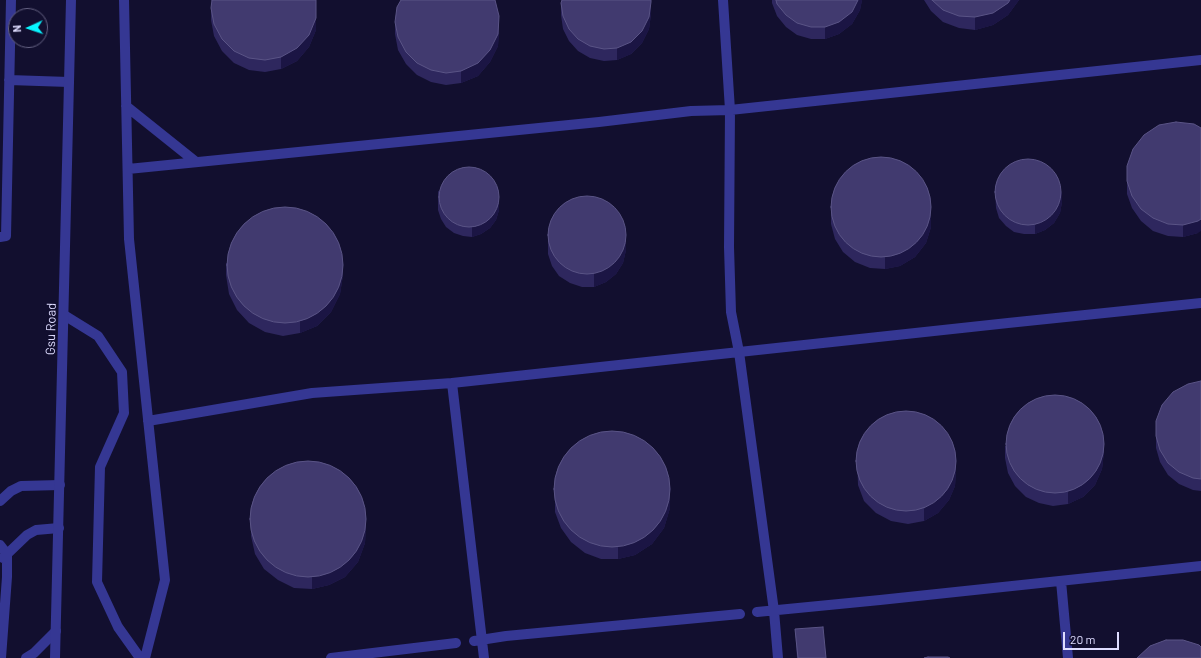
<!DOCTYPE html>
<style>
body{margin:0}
#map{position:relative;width:1201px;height:658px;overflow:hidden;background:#120f2f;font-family:Barlow,sans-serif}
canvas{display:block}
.north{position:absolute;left:8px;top:8px;width:40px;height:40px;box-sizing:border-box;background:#120f2f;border:1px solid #646182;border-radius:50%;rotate:267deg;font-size:11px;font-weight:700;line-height:16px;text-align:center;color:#dedcff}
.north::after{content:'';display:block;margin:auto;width:14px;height:18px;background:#08f5ff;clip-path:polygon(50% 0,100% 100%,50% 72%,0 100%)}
.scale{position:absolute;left:1063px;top:632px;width:56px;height:18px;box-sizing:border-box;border:2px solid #dedcff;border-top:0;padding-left:5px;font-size:12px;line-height:14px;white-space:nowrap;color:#dedcff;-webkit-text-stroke:3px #120f2f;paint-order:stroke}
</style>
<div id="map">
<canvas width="1201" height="658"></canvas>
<div class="north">N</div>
<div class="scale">20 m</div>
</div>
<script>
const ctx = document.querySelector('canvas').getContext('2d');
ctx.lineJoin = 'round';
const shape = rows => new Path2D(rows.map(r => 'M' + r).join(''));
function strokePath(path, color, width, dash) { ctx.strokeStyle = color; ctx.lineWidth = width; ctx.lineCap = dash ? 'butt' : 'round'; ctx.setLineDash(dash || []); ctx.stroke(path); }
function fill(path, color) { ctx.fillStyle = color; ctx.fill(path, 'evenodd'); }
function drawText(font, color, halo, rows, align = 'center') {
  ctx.font = font + ' Barlow,sans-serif'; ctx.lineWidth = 3.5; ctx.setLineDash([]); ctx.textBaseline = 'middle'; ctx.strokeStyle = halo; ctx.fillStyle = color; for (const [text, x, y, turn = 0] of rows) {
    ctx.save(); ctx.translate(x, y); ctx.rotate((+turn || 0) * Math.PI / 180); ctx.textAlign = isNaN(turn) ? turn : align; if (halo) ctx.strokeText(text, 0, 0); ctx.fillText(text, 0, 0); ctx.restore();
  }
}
strokePath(shape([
 [124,0,129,239,165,580,145,658],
 [723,0,730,110,1201,60],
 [9,80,69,82],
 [126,106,196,162],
 [128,169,599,122,691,111,730,110,729,247,731,312,739,352,774,611,778,658],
 [0,237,6,236,11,0],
 [64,315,98,336,122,372,124,413,100,467,97,582,118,627,140,658],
 [452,383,484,658],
 [148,421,312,393,452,383,1008,323,1201,303],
 [0,501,11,491,21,486,60,485],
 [0,545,7,554,7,577,1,658],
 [3,558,27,535,36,530,59,528],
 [1061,581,1068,658],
 [757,612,880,600,1201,566],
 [474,641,506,636,740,614],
 [26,658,34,653,56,631],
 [331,658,456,643]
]), '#353793', 10);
strokePath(shape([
 [55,658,71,0]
]), '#353793', 10);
fill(shape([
 [772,0,862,0,860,10,852,24,839,34,825,39,811,39,797,35,786,27,777,16,772,3],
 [924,0,1019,0,1008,15,993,25,975,30,959,28,943,22,931,11],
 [561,3,651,14,649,29,642,43,631,54,617,60,604,61,590,58,578,51,569,41,563,29,561,15],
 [211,8,316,12,316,30,309,47,297,61,281,69,265,72,249,70,234,63,222,51,214,36,211,20],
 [395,22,499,28,498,46,490,62,478,76,461,83,446,85,431,82,417,75,406,64,398,50,395,34],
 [1127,166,1198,233,1183,237,1168,236,1153,231,1141,221,1132,208,1127,194],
 [995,188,1062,202,1060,213,1054,223,1045,230,1035,234,1024,234,1014,232,1006,226,999,218,996,208],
 [438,191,499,210,496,220,490,228,481,234,472,237,463,236,454,233,446,227,441,219,438,210],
 [831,212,931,227,926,243,915,257,900,266,885,269,870,268,855,262,843,252,835,239,831,224],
 [548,230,626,250,623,263,616,274,606,282,594,287,582,287,570,283,559,276,552,266,548,254],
 [226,263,343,275,340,294,331,312,317,326,300,333,283,336,265,332,249,323,237,310,229,294,226,275],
 [1201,381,1201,491,1193,490,1179,484,1168,475,1160,462,1156,448,1156,436],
 [1005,446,1104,452,1102,469,1095,485,1083,497,1068,504,1053,506,1039,503,1026,497,1015,486,1008,473,1005,458],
 [857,455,956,469,955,486,949,500,938,513,924,521,908,524,891,521,876,513,864,501,858,485],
 [555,482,670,508,664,528,652,544,635,555,618,559,601,559,585,553,571,542,561,528,555,512],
 [366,523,365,543,358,562,345,577,329,585,312,589,294,588,278,580,264,569,255,554,251,536,251,524],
 [795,629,826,658,797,658]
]), '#2e275e');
fill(shape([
 [316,0,316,30,309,47,297,61,281,69,281,57],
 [858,0,862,0,860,10,852,24,839,34,825,39,825,27],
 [1010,0,1019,0,1008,15,993,25,975,30,975,17],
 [651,2,651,14,649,29,642,43,631,54,617,60,617,48],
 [499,16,499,28,498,46,490,62,478,76,461,83,461,71],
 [1062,192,1062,202,1060,213,1054,223,1045,230,1035,234,1035,225],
 [499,200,499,210,496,220,490,228,481,234,472,237,472,227],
 [931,215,931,227,926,243,915,257,900,266,885,269,885,257],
 [1201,219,1201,231,1198,233,1183,237,1183,225],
 [626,238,626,250,623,263,616,274,606,282,594,287,594,274],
 [343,263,343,275,340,294,331,312,317,326,300,333,300,321],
 [1104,440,1104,452,1102,469,1095,485,1083,497,1068,504,1068,492],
 [956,457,956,469,955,486,949,500,938,513,924,521,924,509],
 [670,496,670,508,664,528,652,544,635,555,618,559,618,547],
 [366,511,365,543,358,562,345,577,329,585,312,589,312,577]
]), '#1b1544');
const building = shape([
 [212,0,316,0,316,18,309,35,297,48,281,57,265,60,249,58,234,51,222,39,214,24,211,8,212,0],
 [401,0,495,0,499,16,498,34,490,50,478,63,461,71,446,73,431,70,417,63,406,52,398,37,395,22,397,7,401,0],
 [562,0,651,0,651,2,649,17,642,31,631,42,617,48,604,49,590,46,578,39,569,29,563,16,561,3,562,0],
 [776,0,858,0,852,12,839,22,825,27,811,27,797,23,786,15,777,4,776,0],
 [932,0,1010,0,1008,3,993,13,975,17,959,16,943,10,932,0],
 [1176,122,1194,124,1201,128,1201,219,1198,221,1183,225,1168,224,1153,218,1141,209,1132,196,1127,181,1127,166,1133,149,1144,135,1159,125,1176,122],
 '831 207a50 50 0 1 1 100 0a50 50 0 1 1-100 0Z',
 '995 192a33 33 0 1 1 66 0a33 33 0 1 1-66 0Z',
 '439 197a30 30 0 1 1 60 0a30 30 0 1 1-60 0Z',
 '548 235a39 39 0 1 1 78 0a39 39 0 1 1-78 0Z',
 '227 265a58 58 0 1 1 116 0a58 58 0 1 1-116 0Z',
 [1201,381,1201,479,1193,478,1179,472,1168,463,1160,450,1156,436,1156,421,1162,405,1173,392,1188,384,1201,381],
 '1006 444a49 49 0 1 1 98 0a49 49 0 1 1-98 0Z',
 '856 461a50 50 0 1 1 100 0a50 50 0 1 1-100 0Z',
 '554 489a58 58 0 1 1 116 0a58 58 0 1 1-116 0Z',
 '250 519a58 58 0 1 1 116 0a58 58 0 1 1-116 0Z',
 [823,627,826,658,798,658,795,629,823,627],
 [1166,640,1183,640,1199,645,1201,647,1201,658,1137,658,1150,646,1166,640],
 [928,657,948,657,950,658,924,658,928,657]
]);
fill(building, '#413a6f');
strokePath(building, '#5a5486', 1);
drawText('13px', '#dedcff', '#120f2f', [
 ["Gsu Road",51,329,-89]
]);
</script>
